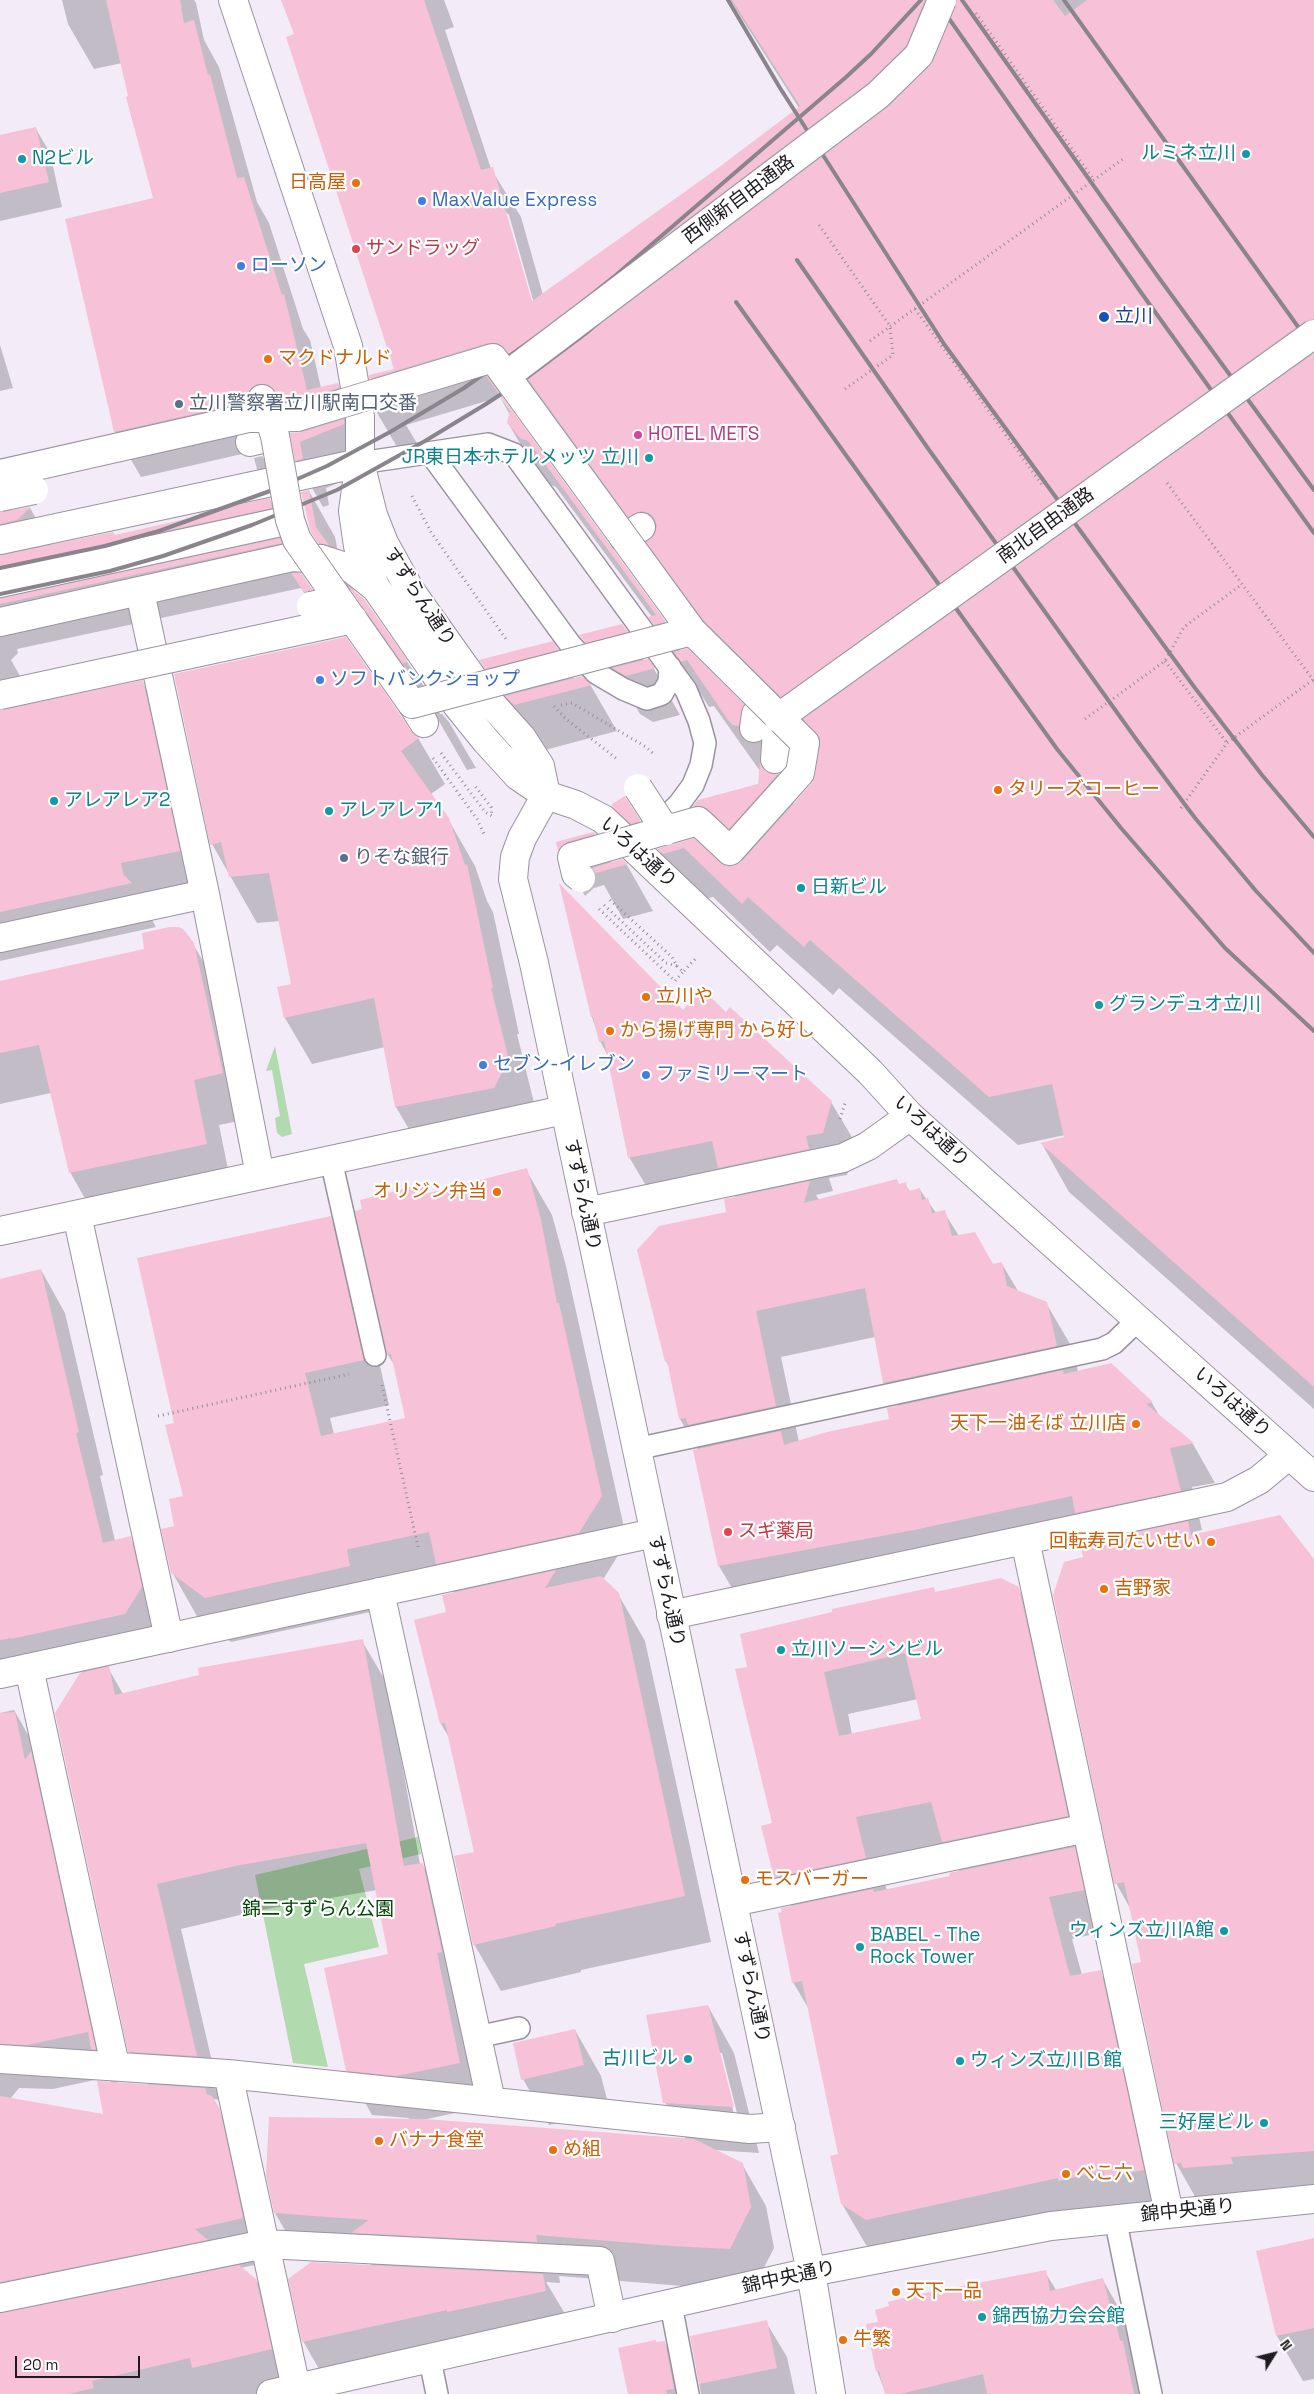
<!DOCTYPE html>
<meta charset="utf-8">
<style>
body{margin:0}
#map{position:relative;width:1314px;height:2394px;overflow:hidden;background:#f3ebf8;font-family:"Space Grotesk",sans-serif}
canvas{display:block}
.north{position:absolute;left:1249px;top:2329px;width:50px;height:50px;-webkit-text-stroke:4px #fff;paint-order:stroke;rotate:54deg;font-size:14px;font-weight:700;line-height:20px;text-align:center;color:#1e1b20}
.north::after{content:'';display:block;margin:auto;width:18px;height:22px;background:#1e1b20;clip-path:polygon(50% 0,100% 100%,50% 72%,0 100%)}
.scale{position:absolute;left:15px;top:2356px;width:125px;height:22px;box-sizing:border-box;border:2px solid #1e1b20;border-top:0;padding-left:6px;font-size:15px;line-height:18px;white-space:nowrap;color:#1e1b20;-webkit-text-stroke:4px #fff;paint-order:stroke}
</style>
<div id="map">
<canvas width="1314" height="2394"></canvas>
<div class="north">N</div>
<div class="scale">20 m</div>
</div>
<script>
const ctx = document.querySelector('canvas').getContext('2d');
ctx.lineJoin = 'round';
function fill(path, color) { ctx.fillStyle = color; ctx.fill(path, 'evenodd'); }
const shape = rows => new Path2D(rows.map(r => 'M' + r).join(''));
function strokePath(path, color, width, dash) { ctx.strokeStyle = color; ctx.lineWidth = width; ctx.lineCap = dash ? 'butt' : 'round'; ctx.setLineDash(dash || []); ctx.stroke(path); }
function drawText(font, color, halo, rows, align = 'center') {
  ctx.font = font + ' "Space Grotesk","Noto Sans JP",sans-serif'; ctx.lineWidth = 4.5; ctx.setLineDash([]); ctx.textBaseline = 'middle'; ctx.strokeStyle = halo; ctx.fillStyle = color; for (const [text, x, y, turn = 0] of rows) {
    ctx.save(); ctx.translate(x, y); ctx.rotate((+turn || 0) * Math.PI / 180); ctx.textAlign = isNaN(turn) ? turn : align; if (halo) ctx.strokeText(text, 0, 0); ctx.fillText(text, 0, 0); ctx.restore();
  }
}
fill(shape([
 [275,1046,292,1134,282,1137,277,1133,275,1118,280,1116,272,1070,266,1071],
 [418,1837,421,1854,359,1869,379,1947,304,1964,328,2067,293,2063,255,1875]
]), '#b1daae');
fill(shape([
 [62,0,194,0,196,3,204,40,219,67,257,202,269,223,303,329,310,340,321,388,338,384,364,429,370,470,326,488,329,505,323,507,296,460,292,434,303,433,291,428,283,429,273,447,141,477,115,432,67,220,155,199,122,63,94,69,68,24],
 [283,0,444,0,454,27,445,30,491,169,521,217,543,295,719,169,799,108,730,0,1314,0,1314,1409,1069,1192,1042,1144,1066,1138,1065,1135,1018,1145,839,988,833,995,777,945,770,952,713,897,692,902,687,898,659,850,693,840,726,867,735,867,743,862,736,855,721,852,694,806,698,801,759,784,760,771,714,706,709,707,685,669,682,670,676,663,650,618,652,617,556,487,548,484,535,469,508,423,510,415,500,397,406,425,421,450,403,457,376,411,387,407,371,378,395,370,295,35],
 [504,210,509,215,535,307,533,307],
 [517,391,538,402,541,400,557,428,657,565,660,563,676,591,733,670,816,740,820,746,816,776,813,784,794,804,778,775,765,772,770,752,743,705,681,651,665,622,500,397],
 [36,129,50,153,62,207,0,221,0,137],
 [0,345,13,388,0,391],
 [262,456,289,503,284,515,257,469,254,458],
 [0,490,12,512,30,508,52,546,114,537,270,500,295,544,287,554,338,636,332,638,301,588,17,649,18,653,11,660,24,683,29,706,142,682,168,726,204,895,145,907,156,927,0,961],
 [309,491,335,537,341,568,354,591,346,589,312,532],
 [353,591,364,600,423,685,440,714,442,714,449,722,476,768,467,770,432,709,377,632],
 [627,632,644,661,647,660,654,669,680,715,653,722,640,714,624,686,607,681,581,635],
 [558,650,574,679,581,677,591,686,617,731,541,751,507,707,481,661],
 [175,675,377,684,410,732,418,738,445,784,431,794,448,819,475,866,487,901,493,912,519,1034,517,1034,535,1107,521,1134,423,1153,396,1107,385,1047,312,1064,285,1018,292,985,280,921,257,923,212,844],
 [624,798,640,822,666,867,640,850,613,805],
 [593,833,612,863,622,860,627,865,653,911,623,919,604,885,594,888,585,896,559,851,557,843],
 [193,944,220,990,248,1119,219,1125,232,1189,96,1218,70,1172,51,1093,0,1104,0,982,145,950],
 [683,1011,726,1013,831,1102,856,1144,847,1175,829,1178,833,1191,816,1195,819,1200,905,1184,910,1192,920,1190,936,1213,944,1212,959,1236,992,1265,1002,1264,1018,1291,1046,1303,1073,1349,1078,1372,1110,1364,1152,1403,1160,1417,1193,1444,1215,1483,1192,1487,1202,1530,1193,1532,1194,1536,1314,1561,1314,2196,1201,2207,1176,2163,1143,1963,1131,1910,1116,1883,1084,1558,1093,1543,1090,1537,742,1605,719,1566,698,1450,680,1419,669,1367,666,1361,728,1213,736,1198,728,1184,654,1199,629,1157,608,1056,600,1041,592,1017],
 [875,1337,884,1383,898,1407,891,1420,799,1442,781,1357],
 [526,1170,552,1215,566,1266,627,1541,604,1578,602,1578,618,1594,645,1641,711,1942,581,1970,581,1972,501,1991,474,1944,476,1853,450,1739,441,1724,447,1613,454,1593,445,1578,375,1611,231,1642,198,1618,172,1572,176,1527,185,1497,175,1424,330,1218,356,1262,389,1405,330,1418,334,1434,406,1419,395,1366,388,1355,357,1212,422,1186,427,1195],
 [41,1270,65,1313,103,1475,100,1476,115,1541,130,1538,155,1581,166,1630,149,1657,107,1666,123,1694,362,1641,388,1685,420,1864,422,1864,448,1908,484,2107,422,2120,686,2139,665,2102,708,2006,734,2053,759,2153,714,2150,742,2164,766,2206,774,2248,753,2289,695,2287,559,2276,560,2283,546,2282,567,2317,327,2383,303,2341,372,2266,368,2258,299,2254,275,2213,408,2120,409,2118,372,2115,347,2070,389,1955,377,1890,261,1910,181,1929,221,2100,212,2099,244,2154,268,2262,241,2268,256,2280,281,2325,292,2394,0,2394,0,1713,14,1710,39,1754,56,1796,118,2084,149,2086,129,2051,56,1713,82,1672,0,1688,0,1280],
 [719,2053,722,2053,737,2113,734,2114],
 [108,2077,112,2083,105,2116,10,2099,19,2088,53,2089],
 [933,1588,936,1593,1018,1588,1043,1631,1107,1931,1072,1939,1082,1975,1100,1972,1124,2013,1167,2211,891,2260,866,2245,842,2204,840,2155,810,2011,793,1982,792,1907,775,1877,773,1824,749,1668],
 [918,1699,923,1720,852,1734,848,1714],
 [946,1847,960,1872,952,1877,887,1891,880,1860],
 [575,2030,601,2076,610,2111,549,2125,523,2079],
 [1314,2253,1314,2379,1303,2381,1277,2336],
 [1045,2272,1056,2290,1103,2280,1129,2326,1150,2394,886,2394,877,2371],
 [766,2322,787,2357,795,2394,701,2394,691,2337],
 [664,2342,685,2378,688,2394,630,2394,656,2344]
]), '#0003');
fill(shape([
 [106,0,180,0,184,23,194,20,208,75,210,74,237,178,244,177,282,295,284,294,307,390,338,383,339,388,295,401,280,402,271,387,264,384,257,384,250,390,247,402,114,432,65,219,153,198,126,97,128,96],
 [281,0,424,0,481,170,493,167,532,301,718,168,800,106,732,0,925,0,906,46,868,83,509,354,498,343,488,343,369,379,369,375,394,369,286,37,294,34],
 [957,0,1053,0,1065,16,1087,0,1314,0,1314,319,1305,321,781,697,704,621,646,542,655,534,657,526,654,518,649,513,641,511,628,517,528,379,889,106,933,61],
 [36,127,49,182,0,193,0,135],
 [1314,353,1314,1387,1040,1143,1064,1137,1052,1084,989,1097,810,940,804,947,748,897,742,904,684,848,663,854,657,849,694,838,726,866,734,866,741,862,812,783,815,776,820,739,803,719],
 [486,376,487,376,666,622,654,625,648,617,656,615,528,441,520,438,507,423,510,410],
 [344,419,344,424,300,442,303,459,295,461,290,433,302,432],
 [309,490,316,527,329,545,318,543,311,533,301,492],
 [270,498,272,508,0,567,0,555,113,532,115,535,199,516,199,513],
 [31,507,17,520,0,524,0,512],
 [280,538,282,543,0,604,0,598],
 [291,573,301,573,313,590,304,592],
 [348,586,364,599,408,661,403,664],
 [622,624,628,632,586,643,579,635],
 [346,637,378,683,372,688,380,685,411,731,419,738,401,751,449,818,465,865,467,864,493,988,491,988,509,1060,494,1088,395,1107,374,998,284,1018,277,987,291,984,269,873,229,877,221,842,210,845,174,674],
 [553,641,559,650,485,669,479,660],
 [687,648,744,704,739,726,733,725,728,720,687,660,681,662,674,652],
 [648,659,655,668,626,676,612,668],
 [582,676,592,685,514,705,505,696],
 [143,680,180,851,121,863,123,874,132,883,0,912,0,710],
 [760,762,767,772,778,774,729,829,708,809,701,806,693,806,698,800,758,784],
 [625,796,625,797,641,821,631,824,612,807,612,804],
 [593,832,596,834,567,842,558,851,556,842],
 [622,859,628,864,596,873,592,868],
 [559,883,683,1010,702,989,726,1012,730,1007,832,1101,823,1133,806,1136,809,1149,718,1168,712,1141,628,1158,604,1041,599,1042,593,1017,591,1017],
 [170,927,179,927,184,930,194,943,223,1073,194,1080,207,1144,69,1173,39,1045,0,1053,0,981,144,949,142,933],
 [527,1168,541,1220,557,1303,559,1303,602,1496,579,1533,436,1564,429,1532,349,1549,347,1550,350,1566,205,1598,171,1573,161,1529,174,1526,169,1499,183,1496,165,1425,174,1423,137,1258,331,1216,364,1360,305,1373,321,1436,405,1418,391,1354,387,1355,355,1211,362,1209,360,1200,423,1184,425,1194],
 [897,1179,899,1184,906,1182,908,1191,920,1188,922,1200,928,1198,932,1213,945,1210,952,1236,975,1232,993,1264,1002,1262,1007,1286,1047,1302,1057,1346,883,1383,865,1288,756,1311,776,1406,688,1425,686,1418,679,1419,667,1361,665,1362,637,1250,659,1226,726,1212,724,1199,810,1181,804,1203],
 [41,1269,79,1432,76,1433,103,1543,131,1536,142,1587,125,1614,11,1639,11,1638,0,1640,0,1279],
 [1111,1363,1153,1402,1146,1404,1194,1443,1170,1448,1181,1491,1075,1513,1072,1496,914,1530,718,1566,693,1450,781,1431,784,1445,827,1432,889,1419,887,1408,1063,1370,1064,1374],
 [1280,1515,1314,1559,1314,2151,1231,2157,1233,2164,1183,2168,1181,2163,1174,2164,1132,1964,1141,1962,1124,1882,1114,1884,1053,1595,1064,1562,1083,1557,1080,1544,1188,1521,1191,1535],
 [556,1570,545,1588,601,1576,619,1593,685,1896,555,1924,556,1926,473,1945,454,1856,474,1852,445,1723,440,1724,414,1620,446,1612,442,1595],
 [1001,1578,1019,1587,1068,1816,942,1842,931,1802,856,1817,866,1858,774,1878,761,1826,772,1823,735,1669,747,1667,740,1634,832,1612,832,1609,934,1587,935,1592],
 [905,1653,921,1719,839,1736,824,1672],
 [363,1639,404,1866,423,1863,442,1952,437,1953,460,2063,396,2076,346,2071,324,1968,388,1954,366,1843,235,1866,157,1884,197,2056,128,2052,55,1713,80,1673,109,1666,115,1695,199,1675,198,1668],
 [15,1712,25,1760,31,1751,96,2050,91,2049,88,2032,27,2045,0,2044,0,1713],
 [1075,1847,1084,1890,1049,1897,1070,1976,1101,1970,1144,2170,1105,2177,1103,2171,1058,2181,1058,2178,866,2220,841,2204,830,2156,838,2154,802,1981,792,1983,778,1913,782,1912,781,1908,873,1889,874,1892,950,1876,949,1873],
 [708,2005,734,2107,663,2103,646,2015],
 [575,2029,584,2065,521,2080,513,2043],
 [97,2081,205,2088,207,2094,212,2096,220,2109,243,2218,195,2229,208,2240,0,2282,0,2096,103,2114],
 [269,2117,424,2119,694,2139,743,2163,751,2207,730,2249,671,2246,536,2235,537,2242,351,2233,369,2220,274,2213,266,2175],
 [1314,2238,1314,2328,1276,2336,1256,2251],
 [311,2262,543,2274,546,2291,447,2312,447,2310,302,2342,288,2279],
 [239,2265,256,2279,272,2349,192,2368,190,2358,92,2381,94,2388,69,2394,0,2394,0,2313],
 [1046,2270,1050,2291,1103,2278,1111,2309,1113,2308,1120,2341,1123,2341,1134,2394,987,2394,983,2374,900,2394,885,2394,879,2371,876,2372,866,2324,878,2322,875,2310,889,2306,888,2302,920,2294],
 [767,2320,777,2368,699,2384,690,2336],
 [656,2340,656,2342,665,2341,674,2389,666,2390,667,2394,628,2394,618,2348]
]), '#f7c1d7');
const lane = shape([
 [430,453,570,644,596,673,623,689,647,699,662,694,669,682,670,667],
 [360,463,488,444,514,454,686,690,699,721,705,743,701,765,693,785,679,804,650,833],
 [331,1160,375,1355],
 [636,1449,1102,1349,1114,1343,1139,1319],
 [477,2037,519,2028],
 [1115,2218,1151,2394],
 [671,2305,688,2394],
 [430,2360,437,2394]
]);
const street = shape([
 [233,0,348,346,360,417,360,463],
 [262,399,269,417],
 [250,442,275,436],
 [624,538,641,527],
 [0,583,290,520],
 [140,592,205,894,260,1175],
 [412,704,424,723],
 [754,728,756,714,778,718,775,759],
 [0,938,205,894],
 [586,1212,843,1158,868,1146,910,1116],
 [77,1215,169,1638],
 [1025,1540,1169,2213],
 [380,1592,491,2101],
 [671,1615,1227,1497,1259,1480,1289,1455],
 [29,1668,115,2065],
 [733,1902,1087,1828],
 [0,2059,228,2074,750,2129,781,2127],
 [228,2074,296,2388],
 [0,2298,265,2244,600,2261,612,2318]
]);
const secondary = shape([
 [360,463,373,515,384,543,410,590,489,701,522,738,540,766,546,795,522,838,515,857,513,879,534,963,811,2272,831,2394],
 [357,482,353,511,358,546,376,588,457,705,486,741,518,776,546,795,576,805,603,819,870,1072,910,1116,1314,1477],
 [0,540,360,463],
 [0,622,292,557,321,559,352,569,376,588],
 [0,1231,564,1110],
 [0,1674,654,1533],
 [271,2394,811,2272,1051,2226,1314,2199]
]);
strokePath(lane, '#9a939f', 24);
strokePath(street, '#9a939f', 30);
strokePath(secondary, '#9a939f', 30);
strokePath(shape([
 [976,13,1094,180],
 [819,225,890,326],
 [915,309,1042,485],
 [1167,483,1314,681],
 [412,496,431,532,508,642],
 [1165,661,1227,743],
 [561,705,572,703,646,747,655,755],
 [554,706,566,719,617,759],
 [441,753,485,812,492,816,491,807,475,786],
 [433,758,477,819,484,834],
 [604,905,666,963,677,966,672,957,609,899],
 [599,909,675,981,683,972],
 [677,966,683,972,696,958],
 [840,1119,846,1100],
 [382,1385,418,1547],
 [158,1416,349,1374]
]), '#948e98', 3, [1, 4]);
strokePath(lane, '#fff', 21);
strokePath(street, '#fff', 28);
strokePath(secondary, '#fff', 28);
strokePath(shape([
 [728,0,780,88,944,344,1195,688,1262,775,1314,837],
 [936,0,1140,291,1314,533],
 [962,0,1159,278,1314,490],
 [1064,0,1314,349],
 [797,260,927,447,1136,739,1195,818,1256,891,1314,953],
 [736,302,1057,749,1121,828,1225,948,1314,1031],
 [0,568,105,546,159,531,270,491,327,466,390,432,464,388,559,321,616,275,845,78,871,54,921,0],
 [0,594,110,571,163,556,252,525,337,490,425,441,486,404,529,376,585,334,859,99,909,51,953,0]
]), '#8a848d', 4);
const streetBridge = shape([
 [506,376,878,95,919,55,942,0],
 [269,417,275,436,290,520,297,540,412,704,692,631],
 [0,474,248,418,297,417,493,358,692,631,805,743,800,773,730,851,698,821,572,857,576,874,581,878],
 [0,497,34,490],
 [311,606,338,600],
 [0,695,353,619],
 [778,718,1314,334],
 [638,788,666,831]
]);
strokePath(streetBridge, '#9a939f', 30, []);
strokePath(shape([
 [870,341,1123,159],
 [845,389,893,355,890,327],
 [1085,719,1165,661,1184,627,1241,585],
 [1181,808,1227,743,1314,679]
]), '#948e98', 3, [1, 4]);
strokePath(streetBridge, '#fff', 28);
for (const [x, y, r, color] of [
 [1246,154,5,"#0f9aa8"],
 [22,159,5,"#0f9aa8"],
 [356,183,5,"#e8710a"],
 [422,201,5,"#3f7fe0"],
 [356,249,5,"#e0444e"],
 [241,266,5,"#3f7fe0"],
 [1104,317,6,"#1a4fb4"],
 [268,359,5,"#e8710a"],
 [179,404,5,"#5c6f8a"],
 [638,435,5,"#d1479c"],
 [649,458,5,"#0f9aa8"],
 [320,680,5,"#3f7fe0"],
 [998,790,5,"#e8710a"],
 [54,801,5,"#0f9aa8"],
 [329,811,5,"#0f9aa8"],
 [344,858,5,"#5c6f8a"],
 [801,888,5,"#0f9aa8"],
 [646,997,5,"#e8710a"],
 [1099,1005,5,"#0f9aa8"],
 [610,1031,5,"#e8710a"],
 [483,1065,5,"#3f7fe0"],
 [646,1075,5,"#3f7fe0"],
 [497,1192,5,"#e8710a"],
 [1136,1424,5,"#e8710a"],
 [728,1532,5,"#e0444e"],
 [1211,1542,5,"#e8710a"],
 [1104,1589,5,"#e8710a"],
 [781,1650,5,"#0f9aa8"],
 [745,1880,5,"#e8710a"],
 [1224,1931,5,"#0f9aa8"],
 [860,1947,5,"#0f9aa8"],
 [688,2059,5,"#0f9aa8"],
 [960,2061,5,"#0f9aa8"],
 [1264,2123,5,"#0f9aa8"],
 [379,2141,5,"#e8710a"],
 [553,2150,5,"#e8710a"],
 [1066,2174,5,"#e8710a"],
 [896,2292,5,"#e8710a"],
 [982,2317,5,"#0f9aa8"],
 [843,2340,5,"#e8710a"]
]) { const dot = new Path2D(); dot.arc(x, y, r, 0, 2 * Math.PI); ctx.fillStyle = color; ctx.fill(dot); strokePath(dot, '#fff', 2); }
drawText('19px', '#0d838f', '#fff', [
 ["ルミネ立川",1236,154,"right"],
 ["N2ビル",32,159],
 ["JR東日本ホテルメッツ 立川",639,458,"right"],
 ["アレアレア2",64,801],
 ["アレアレア1",339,811],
 ["日新ビル",811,888],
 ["グランデュオ立川",1109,1005],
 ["立川ソーシンビル",791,1650],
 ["ウィンズ立川A館",1214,1931,"right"],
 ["BABEL - The",870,1936],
 ["Rock Tower",870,1958],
 ["古川ビル",678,2059,"right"],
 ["ウィンズ立川Ｂ館",970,2061],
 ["三好屋ビル",1254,2123,"right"],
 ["錦西協力会会館",992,2317]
], 'left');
drawText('19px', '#c56008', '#fff', [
 ["日高屋",346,183,"right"],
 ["マクドナルド",278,359],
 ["タリーズコーヒー",1008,790],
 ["立川や",656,997],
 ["から揚げ専門 から好し",620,1031],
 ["オリジン弁当",487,1192,"right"],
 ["天下一油そば 立川店",1126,1424,"right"],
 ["回転寿司たいせい",1201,1542,"right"],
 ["吉野家",1114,1589],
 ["モスバーガー",755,1880],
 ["バナナ食堂",389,2141],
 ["め組",563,2150],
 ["べこ六",1076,2174],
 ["天下一品",906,2292],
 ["牛繁",853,2340]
], 'left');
drawText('19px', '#1e1b20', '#fff', [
 ["西側新自由通路",739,200,-37],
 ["南北自由通路",1046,526,-36],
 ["すずらん通り",419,597,57],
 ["いろは通り",638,853,42],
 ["いろは通り",931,1132,43],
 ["すずらん通り",582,1195,78],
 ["いろは通り",1232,1403,42],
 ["すずらん通り",666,1591,78],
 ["すずらん通り",751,1987,78],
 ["錦中央通り",1188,2211,-6],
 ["錦中央通り",789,2278,-12]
]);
drawText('19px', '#366cbe', '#fff', [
 ["MaxValue Express",432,201],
 ["ローソン",251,266],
 ["ソフトバンクショップ",330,680],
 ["セブン-イレブン",493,1065],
 ["ファミリーマート",656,1075]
], 'left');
drawText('19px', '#be3a42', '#fff', [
 ["サンドラッグ",366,249],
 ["スギ薬局",738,1532]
], 'left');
drawText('19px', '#164399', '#fff', [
 ["立川",1115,317]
], 'left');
drawText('19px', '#4e5e75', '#fff', [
 ["立川警察署立川駅南口交番",189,404],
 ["りそな銀行",354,858]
], 'left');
drawText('19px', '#b23c85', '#fff', [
 ["HOTEL METS",648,435]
], 'left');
drawText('19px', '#004504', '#fff', [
 ["錦二すずらん公園",318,1910]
]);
</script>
